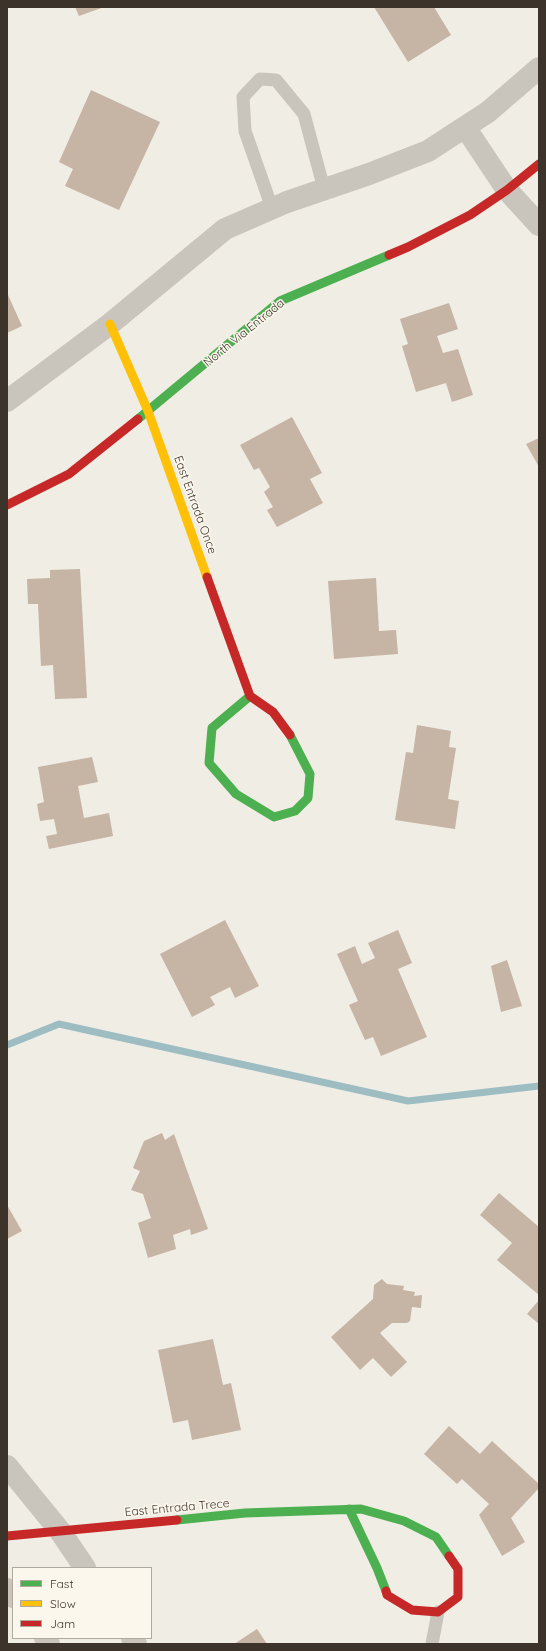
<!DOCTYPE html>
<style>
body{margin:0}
#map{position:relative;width:546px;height:1651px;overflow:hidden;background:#f0ede4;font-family:Quicksand,sans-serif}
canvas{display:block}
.frame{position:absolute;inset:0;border:8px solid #3c332a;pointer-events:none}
.legend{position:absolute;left:12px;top:1567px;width:140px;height:72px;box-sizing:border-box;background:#fcf7ed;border:1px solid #afa99f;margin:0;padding:5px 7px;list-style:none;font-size:12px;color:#3c332a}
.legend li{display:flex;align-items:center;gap:8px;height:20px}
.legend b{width:20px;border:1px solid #afa99f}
</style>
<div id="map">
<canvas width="546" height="1651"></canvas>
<div class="frame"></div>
<ul class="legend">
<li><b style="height:5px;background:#4caf50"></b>Fast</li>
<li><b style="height:5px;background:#ffc107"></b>Slow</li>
<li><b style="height:5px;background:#c62828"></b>Jam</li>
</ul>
</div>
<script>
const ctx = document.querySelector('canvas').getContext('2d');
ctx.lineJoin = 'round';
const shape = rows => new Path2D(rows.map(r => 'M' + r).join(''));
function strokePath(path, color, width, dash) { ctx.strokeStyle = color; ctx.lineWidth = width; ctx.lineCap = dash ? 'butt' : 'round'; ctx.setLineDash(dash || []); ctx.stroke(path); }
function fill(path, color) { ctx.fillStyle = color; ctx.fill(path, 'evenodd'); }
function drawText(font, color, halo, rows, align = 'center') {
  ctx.font = font + ' Quicksand,sans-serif'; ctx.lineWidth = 3; ctx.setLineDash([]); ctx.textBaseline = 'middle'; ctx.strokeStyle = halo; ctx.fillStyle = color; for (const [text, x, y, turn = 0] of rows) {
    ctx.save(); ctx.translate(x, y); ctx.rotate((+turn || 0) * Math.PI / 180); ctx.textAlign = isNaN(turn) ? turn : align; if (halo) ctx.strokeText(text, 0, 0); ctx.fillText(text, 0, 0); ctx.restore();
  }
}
strokePath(shape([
 [7,1045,59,1024,408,1101,539,1086]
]), '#9ebdc3', 7);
fill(shape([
 [75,7,104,7,79,16],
 [374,7,434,7,451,35,408,62],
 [91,90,160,122,119,210,65,186,73,169,59,162],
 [8,295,22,326,7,333,7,296],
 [449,303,458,329,437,336,443,353,458,349,473,395,452,402,446,383,416,392,402,346,408,344,400,319],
 [292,417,322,473,310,479,323,503,277,527,267,510,273,507,264,492,270,487,259,468,254,470,240,445],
 [539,438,539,467,526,444],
 [80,569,87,698,55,699,53,665,41,666,38,604,28,604,27,579,50,578,50,570],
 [376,578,379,631,396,630,398,654,334,659,328,581],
 [417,725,451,731,449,747,456,748,448,799,459,801,455,829,395,820,406,752,413,753],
 [92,757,98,782,78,786,84,818,109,813,113,836,49,849,46,836,57,834,54,819,40,821,37,804,44,802,38,767],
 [225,920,259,986,235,998,230,987,210,997,215,1005,192,1017,160,954],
 [398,930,412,963,398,969,427,1037,381,1056,373,1037,365,1040,349,1005,358,1001,337,954,355,946,362,964,375,958,368,943],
 [507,960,522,1006,501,1012,491,966],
 [162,1133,165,1140,174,1134,208,1229,191,1235,190,1229,173,1235,176,1249,148,1258,138,1223,151,1218,143,1194,131,1190,140,1171,133,1168,144,1141],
 [499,1193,539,1227,539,1295,497,1260,512,1243,480,1215],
 [7,1205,22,1231,7,1239],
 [382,1279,387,1284,404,1286,403,1290,415,1292,414,1296,422,1295,421,1308,412,1307,410,1321,407,1323,392,1323,380,1333,407,1362,391,1377,373,1358,360,1370,331,1337,373,1299,374,1285],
 [539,1300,539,1324,527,1314],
 [213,1339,223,1385,231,1383,241,1430,192,1440,188,1420,173,1423,158,1350],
 [449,1426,480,1454,492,1441,539,1484,539,1488,511,1518,525,1542,502,1556,479,1515,489,1504,462,1479,457,1484,424,1454],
 [257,1629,267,1644,234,1644]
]), '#c6b4a4');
strokePath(shape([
 [272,208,245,131,243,97,260,79,276,80,304,114,324,189],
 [432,1644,438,1612]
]), '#cac5bc', 13);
strokePath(shape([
 [465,127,507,190,539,225],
 [7,401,110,324,225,229,287,202,369,174,428,151,488,112,539,68],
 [7,1466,60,1531,85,1568],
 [7,1589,13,1597],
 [45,1638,49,1644],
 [132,1638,136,1644]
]), '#cac5bc', 22);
strokePath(shape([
 [138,419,280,301,389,255],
 [250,696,212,728,209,763,236,794,274,817,295,811,308,798,310,774,290,735],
 [349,1509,377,1568,386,1591],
 [177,1520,245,1513,361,1509,404,1521,436,1537,449,1556]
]), '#4caf50', 9);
strokePath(shape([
 [110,324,148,411,207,577]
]), '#ffc107', 9);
strokePath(shape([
 [389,255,408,247,470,215,507,190,539,164],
 [7,505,69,474,138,419],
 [207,577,250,696,273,712,290,735],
 [7,1536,177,1520],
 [386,1591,387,1595,412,1610,438,1612,458,1597,458,1569,449,1556]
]), '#c62828', 9);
drawText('12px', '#3c332a', '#fcf7ed', [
 ["North Via Entrada",244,333,-39],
 ["East Entrada Once",195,505,70],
 ["East Entrada Trece",177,1508,-5]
]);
</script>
